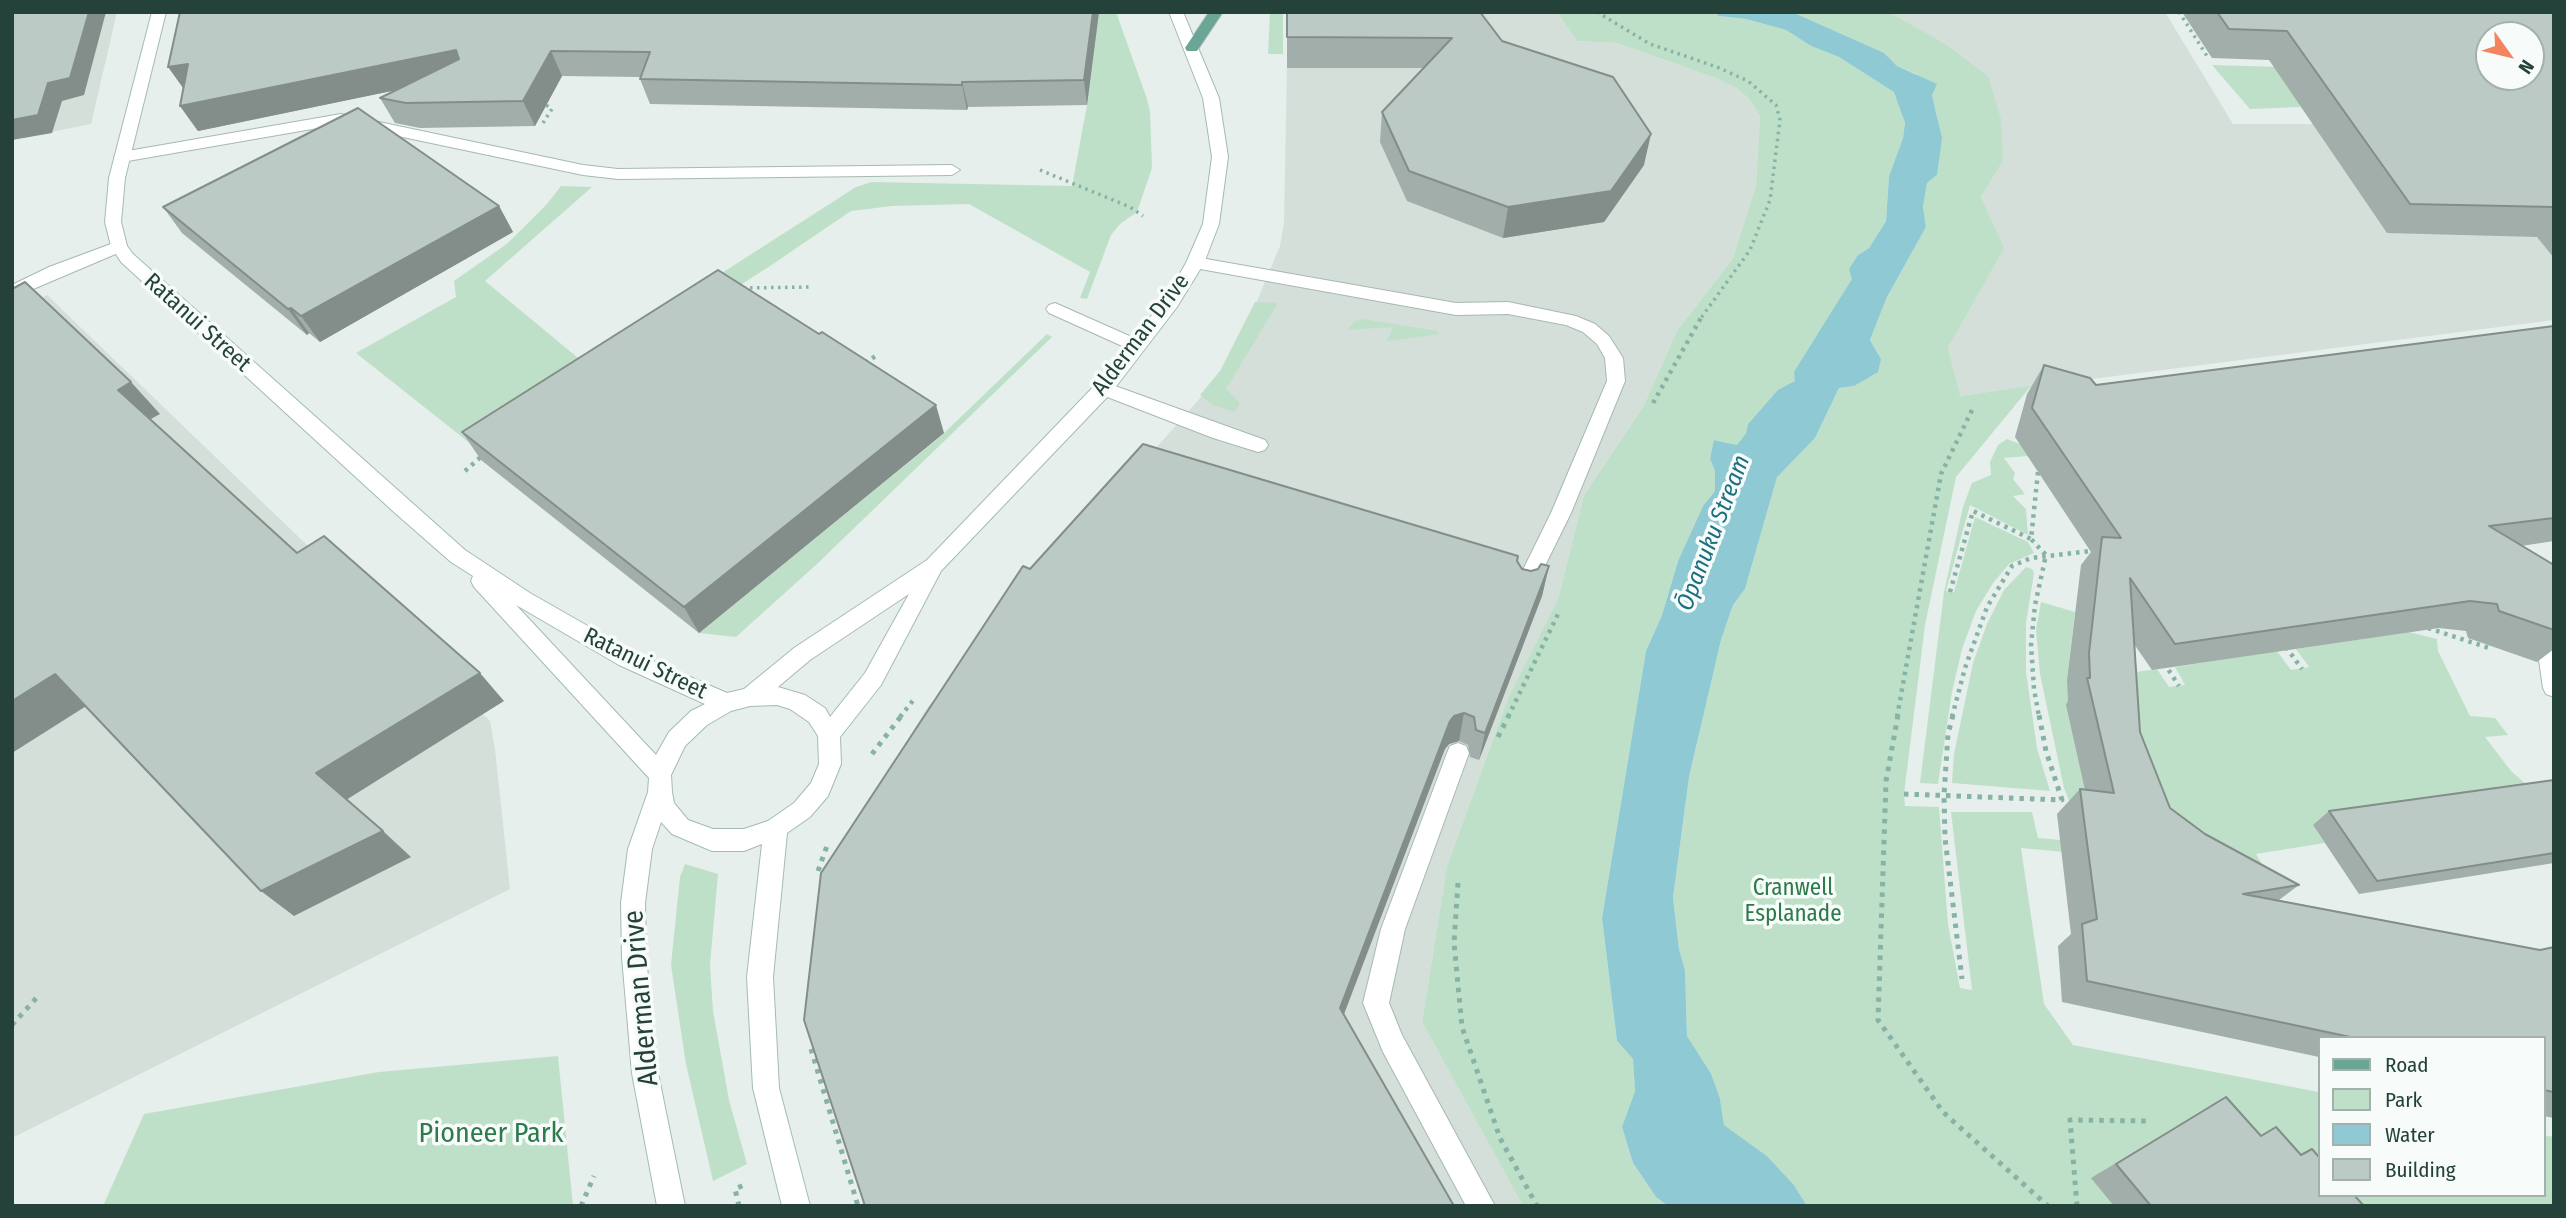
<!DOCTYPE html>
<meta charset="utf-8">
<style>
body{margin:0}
#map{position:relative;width:2566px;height:1218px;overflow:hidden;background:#e6efeb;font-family:"Fira Sans Condensed",sans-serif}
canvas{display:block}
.frame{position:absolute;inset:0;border:14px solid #24423a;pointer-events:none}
.legend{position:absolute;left:2318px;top:1036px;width:228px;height:161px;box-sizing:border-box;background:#f7fbf9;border:2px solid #a3b1ad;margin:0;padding:9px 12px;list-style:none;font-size:21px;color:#24423a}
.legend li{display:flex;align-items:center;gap:14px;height:35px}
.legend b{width:35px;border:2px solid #a3b1ad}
.north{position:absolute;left:2475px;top:21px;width:70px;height:70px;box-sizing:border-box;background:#f7fbf9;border:2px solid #a3b1ad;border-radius:50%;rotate:124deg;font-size:19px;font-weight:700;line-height:28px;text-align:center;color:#24423a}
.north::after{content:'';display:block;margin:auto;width:24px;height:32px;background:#f4845f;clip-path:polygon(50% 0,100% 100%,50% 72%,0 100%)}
</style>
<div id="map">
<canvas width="2566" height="1218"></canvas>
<div class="frame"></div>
<ul class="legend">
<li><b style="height:9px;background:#6aa596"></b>Road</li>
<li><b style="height:19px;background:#bfe0c8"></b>Park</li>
<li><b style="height:19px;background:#8ec9d4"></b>Water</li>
<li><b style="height:19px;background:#bbcac4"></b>Building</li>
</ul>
<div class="north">N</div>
</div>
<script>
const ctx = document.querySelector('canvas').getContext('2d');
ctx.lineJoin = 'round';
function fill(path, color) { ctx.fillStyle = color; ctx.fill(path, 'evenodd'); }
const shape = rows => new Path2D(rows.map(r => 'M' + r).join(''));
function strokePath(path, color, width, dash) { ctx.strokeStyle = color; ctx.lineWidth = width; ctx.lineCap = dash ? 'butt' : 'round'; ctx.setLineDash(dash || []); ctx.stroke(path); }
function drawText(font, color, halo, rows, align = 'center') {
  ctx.font = font + ' "Fira Sans Condensed",sans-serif'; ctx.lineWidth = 7; ctx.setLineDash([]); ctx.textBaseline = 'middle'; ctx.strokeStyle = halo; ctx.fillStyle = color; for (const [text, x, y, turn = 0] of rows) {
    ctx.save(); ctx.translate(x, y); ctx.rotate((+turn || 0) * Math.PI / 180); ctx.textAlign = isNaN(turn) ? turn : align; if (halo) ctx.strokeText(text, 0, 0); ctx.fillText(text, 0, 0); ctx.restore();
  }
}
fill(shape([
 [12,12,117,12,91,124,12,140],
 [1288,12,1557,12,1577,41,1617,43,1718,79,1738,89,1750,100,1760,116,1756,187,1733,258,1677,331,1643,407,1584,495,1558,599,1508,698,1447,866,1422,1022,1523,1206,884,1206,857,826,927,708,1223,372,1247,325,1280,246,1284,223],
 [1889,12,2165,12,2233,124,2316,124,2349,12,2520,12,2554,49,2554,320,1959,396,1948,348,2003,248,1981,197,2003,161,1988,76,1946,44],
 [2489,35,2531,35,2531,77,2489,77],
 [47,295,490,721,495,749,510,889,12,1138,12,313]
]), '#d4dfda');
fill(shape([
 [1099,12,1116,12,1147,99,1150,111,1152,168,1137,212,1120,224,1111,235,1087,299,1080,298,1090,272,969,204,892,206,851,211,770,266,481,452,356,353,456,297,454,281,508,243,547,204,561,186,592,187,485,281,583,362,856,187,872,182,1072,186,1087,105],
 [1270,12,1283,12,1283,54,1268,54],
 [1557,12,1714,12,1719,16,1746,19,1786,30,1811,46,1839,57,1895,92,1905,123,1903,138,1889,176,1886,221,1869,248,1858,255,1852,279,1796,381,1778,391,1748,424,1746,433,1737,445,1715,440,1710,459,1715,471,1715,491,1703,506,1678,561,1662,615,1646,651,1602,918,1617,1041,1633,1059,1635,1091,1622,1127,1633,1163,1656,1197,1668,1206,1523,1206,1422,1022,1447,866,1508,698,1558,599,1584,495,1643,407,1677,331,1733,258,1756,186,1760,116,1750,100,1738,89,1718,79,1617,43,1577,41],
 [1792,12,1889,12,1946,44,1988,76,2001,119,2003,161,1981,197,2004,248,1948,348,1960,396,2031,386,1956,477,1925,625,1904,794,1905,806,1939,807,1948,924,1960,988,1972,990,1951,812,2032,812,2038,838,2071,841,2074,813,2064,788,2040,674,2036,630,2041,602,2075,612,2067,680,2101,812,2076,853,2021,848,2044,1004,2073,1045,2319,1092,2319,1195,2543,1195,2543,1135,2554,1137,2554,1206,1807,1206,1794,1185,1767,1156,1724,1125,1720,1099,1687,1036,1685,970,1679,949,1673,898,1689,777,1721,640,1733,605,1745,589,1777,476,1815,438,1839,388,1854,386,1881,359,1870,340,1887,297,1926,227,1923,207,1927,183,1937,175,1938,120,1932,95,1916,74,1897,66,1883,53],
 [2212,65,2282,67,2301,107,2250,109],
 [1255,302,1278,303,1226,389,1240,403,1235,412,1213,405,1200,395,1220,371],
 [1363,319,1437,331,1440,334,1387,341,1393,327,1347,330,1355,321],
 [1047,334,1052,337,817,564,736,637,699,633,941,436],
 [2007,439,2020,444,2028,456,2004,458,2015,473,2013,479,2025,494,2013,496,2026,509,2028,535,1970,505,1946,591,1954,592,1975,517,2028,542,2034,553,2009,564,1993,583,1976,611,1962,649,1952,692,1938,784,1920,783,1944,592,1963,507,1972,483,1991,475,1990,462,1998,445],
 [2026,567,2032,569,2034,573,2026,623,2026,672,2037,748,2050,791,1952,783,1954,754,1973,663,1987,624,2004,590],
 [2409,632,2437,639,2438,651,2470,716,2495,718,2508,735,2485,737,2511,771,2536,793,2330,820,2313,825,2325,843,2256,854,2266,871,2178,858,2114,675,2157,669,2169,687,2185,685,2175,667,2277,651,2291,670,2309,667,2296,649],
 [685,864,718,874,710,965,713,1011,729,1100,747,1164,713,1181,686,1064,671,965,680,877],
 [558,1056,573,1206,103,1206,144,1114,379,1072]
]), '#bfe0c8');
fill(shape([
 [1714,12,1792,12,1884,53,1897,66,1937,84,1932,95,1942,138,1937,175,1927,183,1923,207,1926,227,1887,297,1870,340,1881,359,1878,372,1854,386,1839,388,1815,438,1777,477,1745,589,1733,605,1721,640,1689,777,1673,898,1679,949,1685,970,1687,1036,1711,1074,1720,1099,1724,1125,1767,1156,1794,1185,1807,1206,1668,1206,1656,1197,1633,1163,1622,1127,1635,1091,1633,1059,1617,1041,1602,918,1646,651,1662,615,1678,561,1703,506,1715,491,1715,471,1710,459,1714,440,1737,445,1746,433,1748,424,1778,390,1795,381,1794,372,1852,279,1849,269,1858,255,1869,248,1886,221,1889,176,1903,138,1905,123,1894,92,1839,57,1811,46,1786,30,1746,19,1719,16]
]), '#8ec9d4');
const service = shape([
 [341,114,583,165,618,169,952,165,960,170,952,175,618,179,583,175,341,124,122,162,114,157,122,152,341,114],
 [1195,257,1456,303,1508,302,1576,316,1595,324,1609,336,1623,358,1625,381,1571,513,1530,596,1523,598,1516,596,1513,590,1551,513,1607,381,1605,358,1597,344,1583,332,1566,325,1508,314,1456,315,1189,267,1186,263,1195,257],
 [1055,303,1143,342,1146,346,1143,350,1131,350,1049,313,1046,309,1049,305,1055,303],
 [1104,382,1265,440,1268,445,1265,450,1258,452,1213,438,1097,393,1095,388,1097,383,1104,382],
 [2554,635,2554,697,2546,694,2543,688,2538,653,2546,638,2554,635],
 [1458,743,1466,746,1469,753,1405,929,1389,1003,1402,1035,1495,1206,1466,1206,1383,1052,1363,1003,1381,929,1447,753,1450,746,1458,743]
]);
const minor = shape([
 [119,241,125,242,127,246,125,250,12,298,12,285,49,267,119,241]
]);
const secondary = shape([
 [152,12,166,12,125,178,121,222,127,246,133,254,465,550,530,593,635,653,727,693,744,689,794,648,927,560,1097,383,1165,299,1186,263,1203,224,1212,157,1203,98,1169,12,1183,12,1219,98,1228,157,1219,224,1204,263,1177,307,1111,393,941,571,881,685,840,737,841,764,828,796,810,817,787,833,773,977,779,1088,810,1206,782,1206,753,1088,747,977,762,844,744,851,712,851,672,834,661,822,652,849,645,903,646,957,658,1073,685,1206,657,1206,632,1073,622,957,621,903,628,849,648,792,649,778,474,587,471,581,473,576,451,562,395,513,121,262,111,246,105,222,109,178,152,12],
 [909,594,865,673,830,717,825,708,805,695,778,687,810,660,909,594],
 [516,605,619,665,705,704,691,711,669,732,656,755,516,605],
 [777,705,790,709,809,722,818,736,819,764,811,783,794,803,768,821,744,829,713,829,688,820,674,803,672,792,671,775,685,746,707,725,731,711,750,706,777,705]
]);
const primary = shape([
 [1209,12,1223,12,1197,51,1187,51,1185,48,1209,12]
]);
strokePath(service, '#a8b8b2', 2);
strokePath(minor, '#a8b8b2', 2);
strokePath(secondary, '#a4bbb3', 2);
strokePath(primary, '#c2cac8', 2);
strokePath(shape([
 [1597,12,1650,44,1717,67,1748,81,1776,105,1780,120,1770,200,1750,250,1701,318],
 [2179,12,2207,56],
 [543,123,552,109,546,105],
 [1040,170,1130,207,1143,216],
 [743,288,812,287]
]), '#86b3a5', 3.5, [2.5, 4.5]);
strokePath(shape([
 [865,363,877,355],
 [1653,403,1702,316],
 [465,471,483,455],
 [2038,472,2031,539,2046,555,2035,605,2031,645,2034,689,2039,717],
 [1950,592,1973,511,2031,539],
 [2428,628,2489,648],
 [2286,647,2302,669],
 [2164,663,2179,686],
 [900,717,915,698],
 [1508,717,1560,610],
 [1897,717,1941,474,1972,410],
 [1952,717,1965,668,1987,607,2012,566,2031,558,2091,551]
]), '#86b3a5', 4.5, [3.5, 5]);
strokePath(shape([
 [1898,715,1886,781,1878,1020,1943,1112,2048,1206],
 [1953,715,1948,734,1944,795,1945,838,1962,979],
 [1498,737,1509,715],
 [872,754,902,715],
 [1904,794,2062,800,2046,751,2039,715],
 [818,871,828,843],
 [1458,883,1454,943,1462,1027,1500,1138,1537,1206],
 [12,1025,40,994],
 [811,1049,858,1206],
 [581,1206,594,1176],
 [739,1206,735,1189,744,1185],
 [2077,1206,2070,1120,2148,1121]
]), '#86b3a5', 5, [4.5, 6]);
fill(service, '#fff');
fill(minor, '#fff');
fill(secondary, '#fff');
fill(primary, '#6aa596');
fill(shape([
 [180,12,1099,12,1087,105,968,107,967,110,650,104,640,79,640,77,562,76,535,126,420,128,395,123,380,98,396,90,198,131,180,106,183,89],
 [1287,12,1502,41,1644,165,1604,222,1503,238,1407,201,1380,142,1382,112,1423,68,1287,68],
 [2182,12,2554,12,2554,258,2537,237,2387,233,2269,60,2212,58],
 [499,206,513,232,320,342,309,333,307,335,182,233,163,207],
 [2554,326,2554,541,2521,546,2554,565,2554,649,2537,662,2468,638,2466,631,2439,628,2152,670,2134,644,2140,732,2170,808,2205,834,2299,885,2279,900,2540,950,2554,947,2554,1118,2543,1116,2543,1038,2319,1038,2319,1057,2062,1002,2058,946,2071,934,2057,814,2080,789,2085,790,2066,705,2068,701,2067,680,2081,565,2091,552,2015,437,2027,394,2044,365,2096,385],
 [462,432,944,433,699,633,481,460],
 [1517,562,1522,569,1531,571,1549,566,1542,596,1479,760,1470,757,1468,745,1459,741,1449,744,1445,749,1030,569],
 [2554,780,2554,863,2359,894,2313,825,2329,811],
 [2226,1097,2260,1136,2276,1127,2301,1154,2312,1149,2364,1206,2114,1206,2091,1178]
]), '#a1aea9');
fill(shape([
 [89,12,106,12,84,95,62,101,52,133,12,140,12,120],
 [1093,12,1099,12,1087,105,1084,80],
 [456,50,469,75,198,131,180,106],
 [551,51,562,76,535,126,523,101],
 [188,64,186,92,168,67],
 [962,82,968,107,967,110,962,85],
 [1651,134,1644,165,1604,222,1503,238,1508,207],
 [499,206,513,232,320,342,301,316],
 [291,308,309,333,307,335,288,309],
 [131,382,160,414,147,421,118,390],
 [936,405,944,433,699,633,684,607],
 [1549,566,1542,596,1479,760,1485,733],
 [480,673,504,701,346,800,316,773],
 [55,674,91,703,12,753,12,701],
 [1464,713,1459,741,1449,744,1445,749,1338,1030,1340,1008,1450,721,1454,716],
 [383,831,411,857,294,916,261,891]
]), '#838d89');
const building = shape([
 [12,12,89,12,70,78,48,83,38,115,12,120,12,12],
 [180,12,1093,12,1084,80,962,82,962,85,640,79,650,52,551,51,523,101,406,103,380,98,459,59,456,50,180,106,188,64,168,67,180,12],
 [1287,12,1480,12,1502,41,1613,77,1651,134,1611,191,1508,207,1409,171,1382,112,1452,38,1287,37,1287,12],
 [2217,12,2554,12,2554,207,2410,204,2287,31,2229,29,2217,12],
 [2489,35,2531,35,2531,77,2489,77,2489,35],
 [358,108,499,206,301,316,291,308,288,309,163,207,358,108],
 [718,270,819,334,822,332,936,405,684,607,462,432,718,270],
 [25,282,131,382,118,390,297,553,324,536,480,673,316,773,383,831,261,891,55,674,12,701,12,289,25,282],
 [2554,326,2554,518,2489,526,2554,565,2554,630,2499,611,2497,604,2470,601,2175,644,2130,578,2140,732,2170,808,2205,834,2299,885,2243,894,2540,950,2554,947,2554,1092,2543,1090,2543,1038,2355,1038,2087,981,2082,924,2097,919,2080,789,2114,793,2087,678,2090,678,2089,653,2102,537,2121,538,2032,408,2044,365,2090,378,2096,385,2554,326],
 [1143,444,1518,556,1517,561,1522,569,1531,571,1538,569,1541,564,1549,566,1485,733,1476,730,1474,717,1464,713,1454,716,1450,721,1340,1008,1454,1206,865,1206,804,1020,821,873,1023,566,1030,569,1143,444],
 [2554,780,2554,853,2377,881,2329,811,2554,780],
 [2226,1097,2261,1136,2276,1127,2301,1155,2312,1149,2319,1157,2319,1195,2354,1195,2364,1206,2151,1206,2116,1164,2226,1097]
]);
fill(building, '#bbcac4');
strokePath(building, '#838d89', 2);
drawText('23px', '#24423a', '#f7fbf9', [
 ["Ratanui Street",197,323,42],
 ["Alderman Drive",1141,335,-53],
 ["Ratanui Street",645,664,26]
]);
drawText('23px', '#2d7a4b', '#f7fbf9', [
 ["Cranwell",1793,889],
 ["Esplanade",1793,915]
]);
drawText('italic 24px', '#1c6f80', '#f7fbf9', [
 ["Ōpanuku Stream",1714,533,-69]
]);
drawText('28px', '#24423a', '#f7fbf9', [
 ["Alderman Drive",642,998,-95]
]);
drawText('28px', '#2d7a4b', '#f7fbf9', [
 ["Pioneer Park",491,1134]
]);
</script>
